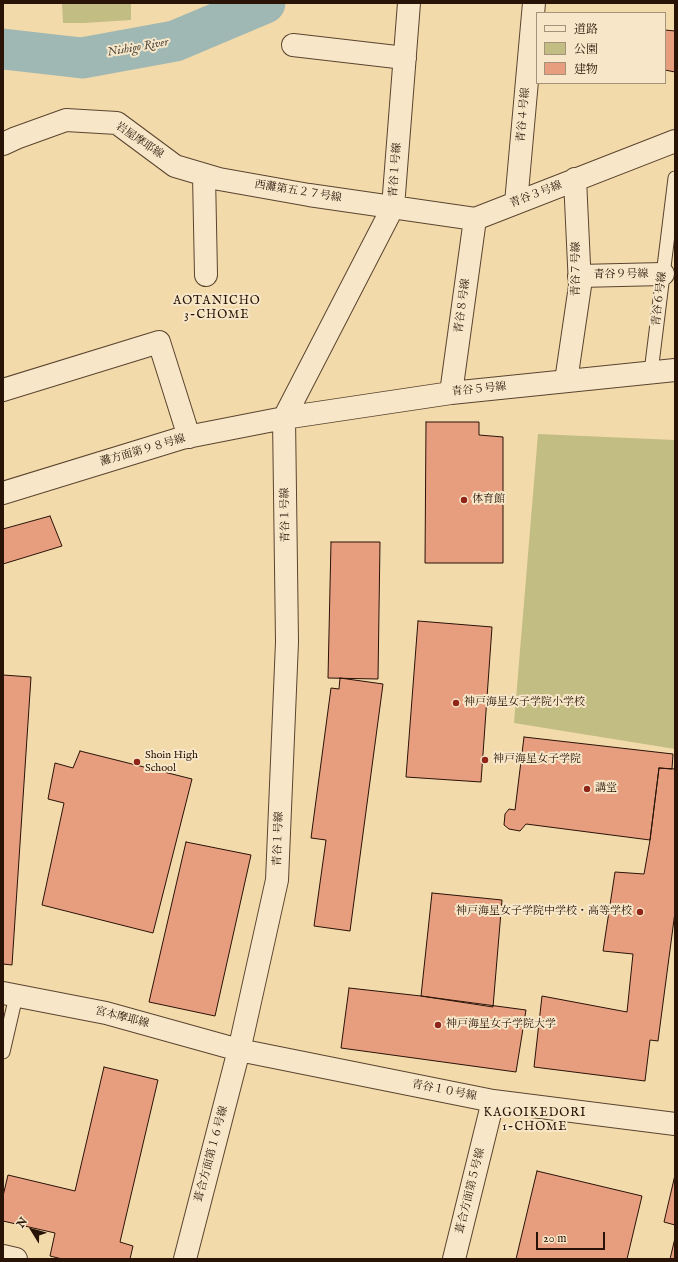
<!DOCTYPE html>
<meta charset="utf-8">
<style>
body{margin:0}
#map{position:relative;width:678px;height:1262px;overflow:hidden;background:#f2daab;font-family:"IM FELL English","Noto Serif JP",serif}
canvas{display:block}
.frame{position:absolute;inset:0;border:4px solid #291206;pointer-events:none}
.legend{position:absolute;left:536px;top:12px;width:130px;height:72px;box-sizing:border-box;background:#f7e7c8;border:1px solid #a5927a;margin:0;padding:5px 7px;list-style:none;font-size:12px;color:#291206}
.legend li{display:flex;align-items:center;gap:8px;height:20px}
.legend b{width:20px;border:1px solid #a5927a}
.north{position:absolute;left:12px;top:1210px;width:40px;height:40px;-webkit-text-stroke:3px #f7e7c8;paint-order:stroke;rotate:307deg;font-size:11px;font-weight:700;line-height:16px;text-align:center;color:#291206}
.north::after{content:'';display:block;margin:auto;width:14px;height:18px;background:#291206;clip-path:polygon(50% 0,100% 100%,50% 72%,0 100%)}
.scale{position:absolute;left:536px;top:1232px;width:69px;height:18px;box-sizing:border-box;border:2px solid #291206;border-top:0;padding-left:5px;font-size:12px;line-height:14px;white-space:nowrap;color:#291206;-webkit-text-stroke:3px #f7e7c8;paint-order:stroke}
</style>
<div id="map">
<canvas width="678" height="1262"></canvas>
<div class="frame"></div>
<ul class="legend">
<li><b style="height:5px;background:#f7e7c8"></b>道路</li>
<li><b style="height:11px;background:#c2bd83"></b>公園</li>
<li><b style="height:11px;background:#e79e7f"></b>建物</li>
</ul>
<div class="north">N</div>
<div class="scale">20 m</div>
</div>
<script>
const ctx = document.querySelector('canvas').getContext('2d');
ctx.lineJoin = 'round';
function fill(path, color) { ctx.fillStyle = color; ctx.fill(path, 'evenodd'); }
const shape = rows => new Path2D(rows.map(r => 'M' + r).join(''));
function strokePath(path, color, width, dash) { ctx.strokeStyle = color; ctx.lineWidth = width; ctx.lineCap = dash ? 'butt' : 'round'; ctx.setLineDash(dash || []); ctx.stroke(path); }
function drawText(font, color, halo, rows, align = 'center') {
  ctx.font = font + ' "IM FELL English","Noto Serif JP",serif'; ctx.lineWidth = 4; ctx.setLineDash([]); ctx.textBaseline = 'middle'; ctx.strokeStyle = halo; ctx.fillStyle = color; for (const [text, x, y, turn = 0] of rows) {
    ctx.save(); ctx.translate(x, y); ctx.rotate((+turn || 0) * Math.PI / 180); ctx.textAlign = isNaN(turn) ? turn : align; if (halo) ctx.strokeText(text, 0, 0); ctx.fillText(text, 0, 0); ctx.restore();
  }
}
fill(shape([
 [62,3,131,3,131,20,84,23,63,23],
 [538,434,675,440,675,749,514,723]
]), '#c2bd83');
strokePath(shape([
 [3,49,82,58,175,41,265,3]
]), '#9fb8b4', 41);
const building = shape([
 [665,30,675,31,675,72,665,70,665,30],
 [426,422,479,422,479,435,503,437,503,563,425,563,426,422],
 [50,516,62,546,3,564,3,529,50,516],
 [331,542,380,542,378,679,328,678,331,542],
 [418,621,492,627,481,782,406,777,418,621],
 [3,675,31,677,12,965,3,964,3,675],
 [340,678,383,684,350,931,314,926,326,840,311,838,331,688,339,689,340,678],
 [524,737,673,754,672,769,659,768,650,840,526,824,520,831,509,829,504,825,505,814,509,809,515,810,524,737],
 [80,751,192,779,153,933,42,905,64,803,48,799,55,763,73,768,80,751],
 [659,768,675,769,675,912,658,1041,650,1040,645,1081,534,1067,542,996,627,1012,633,954,603,951,615,872,644,874,650,840,659,768],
 [186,842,251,855,215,1016,149,1002,186,842],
 [432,893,502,900,493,1007,421,996,432,893],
 [349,988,421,996,526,1010,516,1072,341,1048,349,988],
 [104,1067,158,1080,120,1242,133,1246,130,1259,62,1259,50,1256,55,1233,3,1221,3,1196,8,1175,75,1191,104,1067],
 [537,1171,642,1196,627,1259,516,1259,537,1171],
 [675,1175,675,1225,664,1222,675,1175],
 [675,1238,675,1259,670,1259,675,1238]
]);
fill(building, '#e79e7f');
strokePath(building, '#291206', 1);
const service = shape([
 [651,372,675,178],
 [3,1052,16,996]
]);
const minor = shape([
 [293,45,405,58],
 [3,144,16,138,66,120,117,123,175,166,219,179,309,195,475,219,675,141],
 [204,175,206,275],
 [516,203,534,3],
 [579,276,663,274],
 [566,381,580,286,575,179],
 [3,390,159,342,189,437],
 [451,393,475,219],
 [3,493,182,438,284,418,451,393,675,370],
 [3,993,106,1013,239,1050,493,1101,675,1124],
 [3,1256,16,1259],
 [185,1259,241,1042,277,880,287,642,284,418,393,207,409,3],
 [454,1259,493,1101]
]);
strokePath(service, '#5b442f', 15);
strokePath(minor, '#5b442f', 24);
strokePath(service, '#f7e7c8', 13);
strokePath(minor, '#f7e7c8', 22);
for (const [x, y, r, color] of [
 [464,500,4,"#8f2418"],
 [456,703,4,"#8f2418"],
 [485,760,4,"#8f2418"],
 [137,762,4,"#8f2418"],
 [587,789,4,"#8f2418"],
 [640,912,4,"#8f2418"],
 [438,1025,4,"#8f2418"]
]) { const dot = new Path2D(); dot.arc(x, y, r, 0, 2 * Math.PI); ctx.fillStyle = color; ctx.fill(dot); strokePath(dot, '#f7e7c8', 1.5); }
drawText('11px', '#291206', '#f7e7c8', [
 ["青谷４号線",524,115,-85],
 ["岩屋摩耶線",139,141,34],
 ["青谷１号線",396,170,-86],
 ["西灘第五２７号線",298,192,9],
 ["青谷３号線",536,195,-21],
 ["青谷７号線",577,269,-90],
 ["青谷９号線",621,275,-1],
 ["青谷６号線",660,299,-83],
 ["青谷８号線",463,306,-82],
 ["青谷５号線",479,390,-6],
 ["灘方面第９８号線",143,451,-16],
 ["青谷１号線",286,515,-91],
 ["青谷１号線",279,839,-88],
 ["宮本摩耶線",122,1018,14],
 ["青谷１０号線",444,1091,11],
 ["葺合方面第１６号線",212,1154,-75],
 ["葺合方面第５号線",471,1191,-76]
]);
drawText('11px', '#291206', '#f7e7c8', [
 ["体育館",472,500],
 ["神戸海星女子学院小学校",464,703],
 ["Shoin High",145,756],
 ["School",145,769],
 ["神戸海星女子学院",493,760],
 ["講堂",595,789],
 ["神戸海星女子学院中学校・高等学校",632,912,"right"],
 ["神戸海星女子学院大学",446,1025]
], 'left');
drawText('italic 12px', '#524c43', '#f7e7c8', [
 ["Nishigo River",138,48,-10]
]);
ctx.letterSpacing = '1px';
drawText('12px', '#291206', '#f7e7c8', [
 ["AOTANICHO",217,302],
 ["3-CHOME",217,316],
 ["KAGOIKEDORI",535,1114],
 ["1-CHOME",535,1128]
]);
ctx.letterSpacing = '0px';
</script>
